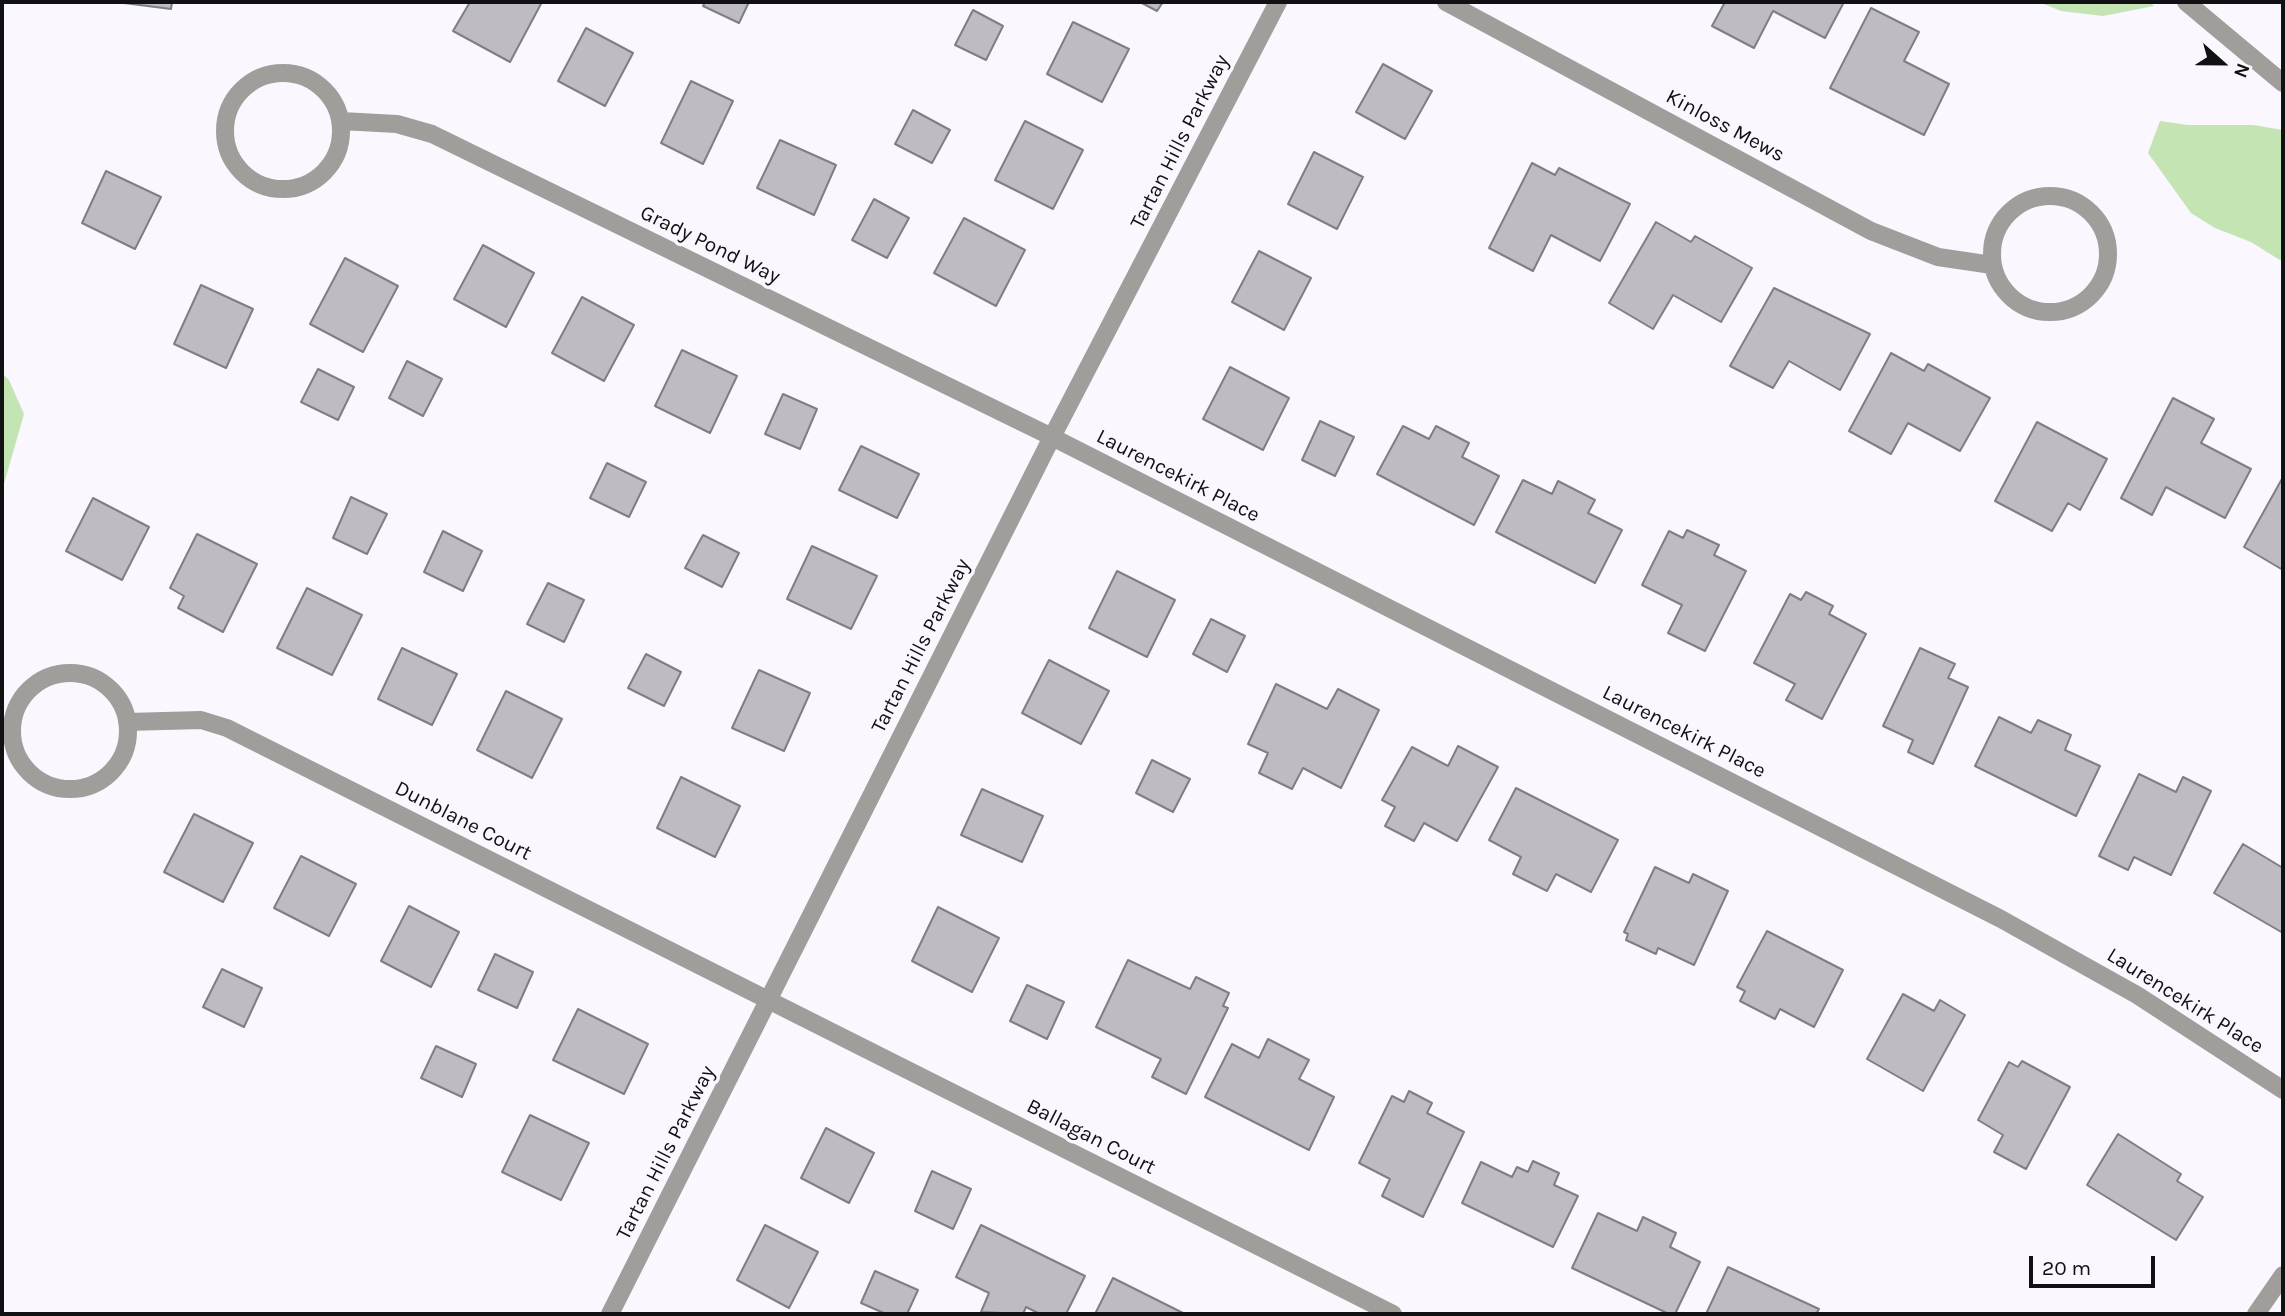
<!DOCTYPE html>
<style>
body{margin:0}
#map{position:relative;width:2285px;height:1316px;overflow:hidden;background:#faf7fe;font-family:Karla,sans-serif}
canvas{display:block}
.frame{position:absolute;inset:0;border:4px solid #111013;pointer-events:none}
.north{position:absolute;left:2187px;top:28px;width:70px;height:70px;-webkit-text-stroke:5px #faf7fe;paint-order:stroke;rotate:111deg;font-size:19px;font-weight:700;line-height:28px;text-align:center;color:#111013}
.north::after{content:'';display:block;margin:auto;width:24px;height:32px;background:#111013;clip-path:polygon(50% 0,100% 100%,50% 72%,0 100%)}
.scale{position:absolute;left:2029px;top:1256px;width:126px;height:32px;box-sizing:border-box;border:4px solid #111013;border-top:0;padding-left:9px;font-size:21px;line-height:24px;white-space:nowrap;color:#111013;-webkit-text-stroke:5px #faf7fe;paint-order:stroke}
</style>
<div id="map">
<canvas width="2285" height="1316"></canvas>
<div class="frame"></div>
<div class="north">N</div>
<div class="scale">20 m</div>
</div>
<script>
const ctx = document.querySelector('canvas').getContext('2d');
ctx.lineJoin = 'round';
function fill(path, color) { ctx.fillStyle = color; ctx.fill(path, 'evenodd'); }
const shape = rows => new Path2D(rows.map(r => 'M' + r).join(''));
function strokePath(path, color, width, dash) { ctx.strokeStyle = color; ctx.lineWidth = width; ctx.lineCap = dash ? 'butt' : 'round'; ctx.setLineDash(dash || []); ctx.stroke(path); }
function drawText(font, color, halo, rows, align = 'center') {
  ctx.font = font + ' Karla,sans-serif'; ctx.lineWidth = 7; ctx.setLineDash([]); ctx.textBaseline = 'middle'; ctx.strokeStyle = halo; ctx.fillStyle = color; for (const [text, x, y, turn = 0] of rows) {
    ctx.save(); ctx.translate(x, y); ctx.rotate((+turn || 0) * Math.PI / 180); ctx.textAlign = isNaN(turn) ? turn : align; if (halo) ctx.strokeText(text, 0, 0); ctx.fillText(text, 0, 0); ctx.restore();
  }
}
fill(shape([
 [2039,2,2150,2,2154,6,2103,16,2061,11],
 [2160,121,2188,125,2253,125,2283,130,2283,262,2251,242,2215,228,2191,213,2148,153],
 [2,373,9,380,24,414,2,491]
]), '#c4e5b3');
const building = shape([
 [116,2,172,2,171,9,116,2],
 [470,2,542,2,510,62,453,31,470,2],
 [705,2,749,2,739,23,703,6,705,2],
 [1140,2,1163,2,1157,11,1140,2],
 [1725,2,1844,2,1825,38,1773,11,1754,48,1712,26,1725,2],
 [1871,8,1919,32,1904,61,1949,84,1924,135,1830,88,1871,8],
 [973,10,1003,26,986,60,955,45,973,10],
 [1073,22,1129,49,1102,102,1047,74,1073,22],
 [586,28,633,53,605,106,558,81,586,28],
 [1383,64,1432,91,1405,139,1356,112,1383,64],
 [691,81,733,101,703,164,661,143,691,81],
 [913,110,950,130,932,163,895,144,913,110],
 [1025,121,1083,150,1053,209,995,180,1025,121],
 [780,140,836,165,814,215,757,188,780,140],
 [1314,152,1363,177,1337,229,1288,204,1314,152],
 [1532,163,1555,175,1559,168,1630,204,1600,261,1551,235,1533,271,1489,248,1532,163],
 [106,171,161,197,135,249,82,223,106,171],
 [874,199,909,218,887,258,852,240,874,199],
 [964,218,1025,250,996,306,934,273,964,218],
 [1656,222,1691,242,1695,236,1752,268,1721,322,1673,295,1653,329,1609,303,1656,222],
 [483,245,534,273,506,327,454,299,483,245],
 [1259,251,1311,278,1284,330,1232,302,1259,251],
 [345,258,398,286,363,352,310,324,345,258],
 [201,285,253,309,226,368,174,344,201,285],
 [1774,288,1870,334,1840,390,1789,361,1773,388,1730,366,1774,288],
 [582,297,634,325,604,381,552,353,582,297],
 [682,350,737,376,710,433,655,406,682,350],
 [1891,353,1924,371,1928,364,1990,398,1960,451,1908,423,1891,454,1849,431,1891,353],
 [407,361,442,379,423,416,389,398,407,361],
 [1230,367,1289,398,1263,450,1203,419,1230,367],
 [318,369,354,387,338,420,301,402,318,369],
 [783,394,817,409,800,449,765,434,783,394],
 [2173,398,2214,419,2201,443,2251,469,2225,518,2166,487,2152,515,2121,498,2173,398],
 [1320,421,1354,437,1335,476,1302,460,1320,421],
 [2037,422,2107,459,2080,510,2068,503,2052,531,1995,501,2037,422],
 [1403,426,1429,439,1436,426,1469,443,1462,457,1499,476,1474,525,1377,474,1403,426],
 [861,446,919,474,897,518,839,490,861,446],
 [607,463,646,482,629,517,590,498,607,463],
 [2283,477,2283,570,2244,547,2283,477],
 [1523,480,1552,494,1558,481,1595,500,1588,513,1622,530,1595,583,1496,532,1523,480],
 [351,497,387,514,367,554,333,538,351,497],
 [93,498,149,527,122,580,66,551,93,498],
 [1687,530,1719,545,1714,555,1746,571,1705,651,1668,633,1682,605,1642,585,1669,531,1683,538,1687,530],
 [443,531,482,551,463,591,424,572,443,531],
 [197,534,257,564,223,632,178,608,184,596,170,588,197,534],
 [703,535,739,553,722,587,685,568,703,535],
 [812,546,877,576,851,629,787,599,812,546],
 [1117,571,1175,600,1147,657,1089,628,1117,571],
 [548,583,584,600,564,642,527,624,548,583],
 [307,588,362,615,332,675,277,648,307,588],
 [1806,592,1833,606,1829,614,1866,634,1822,719,1786,700,1795,684,1754,663,1790,594,1801,600,1806,592],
 [1211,619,1245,636,1227,672,1193,654,1211,619],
 [402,648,457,674,432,725,378,699,402,648],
 [1920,648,1955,664,1948,678,1968,687,1933,764,1908,752,1913,740,1883,726,1920,648],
 [646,654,681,672,664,706,628,688,646,654],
 [1049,660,1109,691,1081,744,1022,713,1049,660],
 [759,670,810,693,784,751,732,728,759,670],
 [1276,684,1327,709,1338,689,1379,710,1341,788,1303,768,1292,789,1259,773,1268,753,1248,744,1276,684],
 [506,691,562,719,532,778,477,750,506,691],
 [1999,717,2031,733,2038,720,2071,735,2065,750,2100,766,2076,816,1975,766,1999,717],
 [1458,746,1498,767,1457,841,1424,823,1414,841,1385,826,1395,807,1382,800,1412,747,1448,766,1458,746],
 [1152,760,1190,779,1173,812,1136,793,1152,760],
 [2139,774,2176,792,2183,777,2211,791,2171,875,2134,857,2128,870,2099,856,2139,774],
 [681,777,740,806,715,857,657,828,681,777],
 [1516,788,1618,840,1591,892,1556,874,1547,891,1513,874,1521,857,1489,840,1516,788],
 [982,789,1043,816,1022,862,961,835,982,789],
 [194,814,253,843,223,902,164,872,194,814],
 [2243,844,2283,868,2283,933,2214,893,2243,844],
 [301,856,356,884,329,936,274,908,301,856],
 [1655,867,1689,883,1693,874,1728,891,1694,965,1658,948,1656,954,1626,940,1628,934,1624,932,1655,867],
 [409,906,459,932,431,987,381,961,409,906],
 [938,907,999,938,972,992,912,961,938,907],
 [1767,931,1843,970,1814,1027,1780,1009,1775,1019,1740,1001,1745,991,1737,987,1767,931],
 [495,954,533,972,517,1008,478,990,495,954],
 [1128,960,1190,989,1196,977,1229,993,1223,1006,1228,1008,1186,1094,1152,1077,1161,1059,1096,1027,1128,960],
 [222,969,262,988,244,1027,203,1007,222,969],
 [1027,985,1064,1002,1047,1039,1010,1021,1027,985],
 [1903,994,1934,1011,1940,1000,1965,1015,1923,1091,1867,1059,1903,994],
 [578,1009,648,1044,624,1094,553,1060,578,1009],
 [1268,1039,1309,1060,1299,1079,1334,1097,1309,1150,1205,1097,1232,1044,1259,1058,1268,1039],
 [436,1046,476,1064,462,1097,421,1078,436,1046],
 [2022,1061,2070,1087,2026,1169,1994,1152,2003,1135,1978,1120,2009,1062,2018,1067,2022,1061],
 [1409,1091,1432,1103,1427,1113,1464,1132,1423,1217,1382,1196,1390,1179,1359,1163,1392,1096,1404,1102,1409,1091],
 [530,1115,589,1143,561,1200,502,1172,530,1115],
 [826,1128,874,1153,849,1203,801,1178,826,1128],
 [2118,1134,2181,1174,2177,1181,2203,1197,2176,1240,2087,1185,2118,1134],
 [1533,1161,1559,1173,1554,1185,1578,1196,1553,1247,1462,1203,1481,1162,1512,1177,1517,1167,1528,1172,1533,1161],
 [932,1171,971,1189,953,1229,915,1211,932,1171],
 [1598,1213,1637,1231,1643,1217,1676,1233,1670,1247,1700,1262,1675,1314,1669,1314,1572,1268,1598,1213],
 [765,1225,818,1252,789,1308,737,1280,765,1225],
 [981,1225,1085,1276,1066,1314,1040,1314,1026,1307,1023,1314,981,1312,989,1293,956,1277,981,1225],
 [1728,1267,1819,1309,1816,1314,1706,1314,1728,1267],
 [875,1271,918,1290,907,1314,886,1314,861,1303,875,1271],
 [1113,1278,1185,1314,1095,1314,1113,1278]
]);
fill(building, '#bebbc3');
strokePath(building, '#807e85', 2);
strokePath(shape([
 [1446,2,1871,231,1938,257,1992,265],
 [2186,2,2283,83],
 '225 131a58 58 0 1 1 116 0a58 58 0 1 1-116 0Z',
 [341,121,397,124,432,134,1052,437,2001,919,2137,995,2283,1090],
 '1992 254a58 58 0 1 1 116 0a58 58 0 1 1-116 0Z',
 '12 731a58 58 0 1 1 116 0a58 58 0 1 1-116 0Z',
 [127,722,201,720,227,728,1393,1314],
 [610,1314,1052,437,1278,2],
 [2256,1314,2283,1275]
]), '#a09d9a', 18);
drawText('21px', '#111013', '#faf7fe', [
 ["Kinloss Mews",1725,126,28],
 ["Tartan Hills Parkway",1180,142,-63],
 ["Grady Pond Way",710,245,26],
 ["Laurencekirk Place",1178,476,27],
 ["Tartan Hills Parkway",921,646,-63],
 ["Laurencekirk Place",1684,732,27],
 ["Dunblane Court",463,821,27],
 ["Laurencekirk Place",2185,1001,32],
 ["Ballagan Court",1091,1137,27],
 ["Tartan Hills Parkway",666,1153,-63]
]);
</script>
